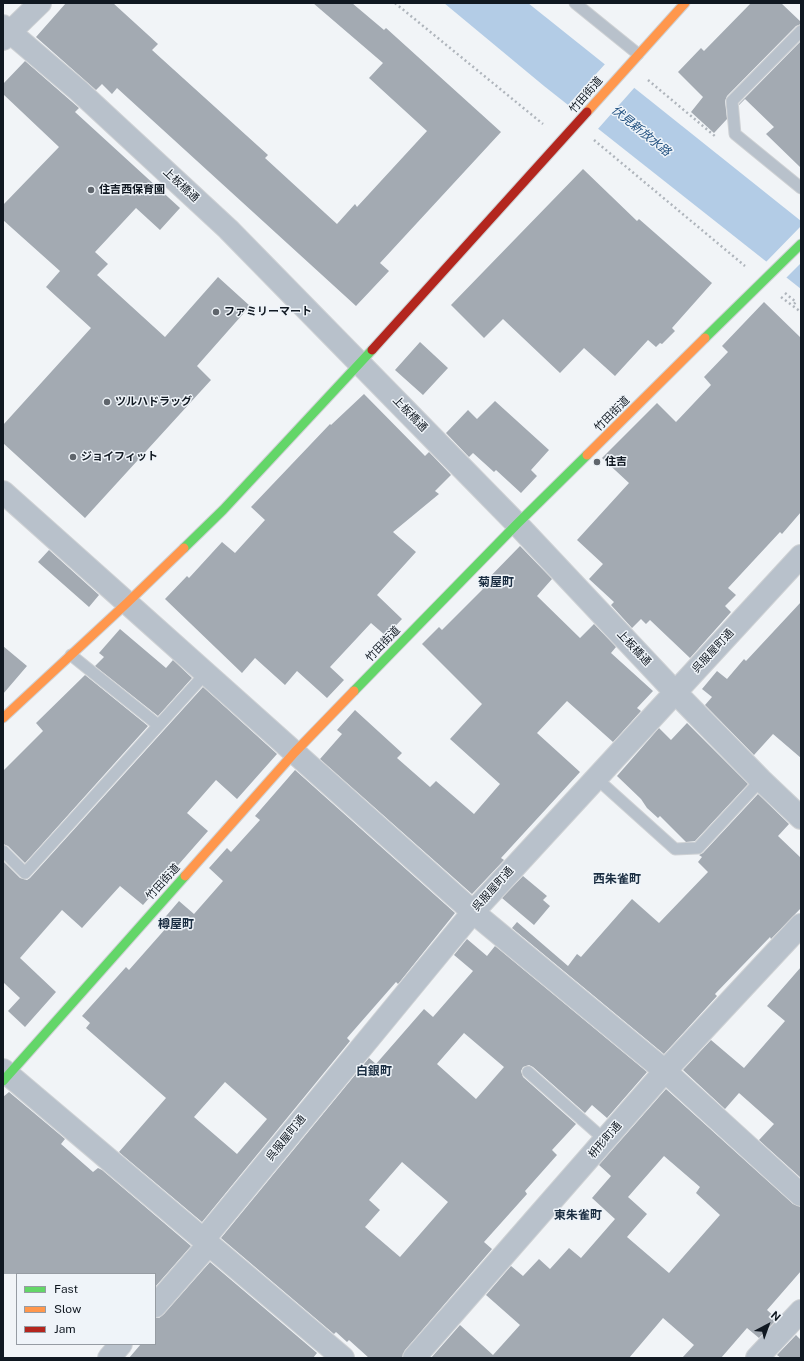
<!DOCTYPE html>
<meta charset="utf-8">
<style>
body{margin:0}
#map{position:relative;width:804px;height:1361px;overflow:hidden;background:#f1f4f7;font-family:"Public Sans",sans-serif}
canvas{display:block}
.frame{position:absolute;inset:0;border:4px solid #101821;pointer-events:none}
.legend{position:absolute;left:16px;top:1273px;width:140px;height:72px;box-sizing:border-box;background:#eff4f9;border:1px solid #969ca3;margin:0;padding:5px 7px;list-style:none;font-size:12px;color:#101821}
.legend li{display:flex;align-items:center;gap:8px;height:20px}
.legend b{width:20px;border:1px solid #969ca3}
.north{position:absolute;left:748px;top:1305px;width:40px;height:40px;-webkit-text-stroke:3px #eff4f9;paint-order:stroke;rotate:41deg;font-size:11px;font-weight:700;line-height:16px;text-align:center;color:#101821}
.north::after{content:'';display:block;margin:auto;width:14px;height:18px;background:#101821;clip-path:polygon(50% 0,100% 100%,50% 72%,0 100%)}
</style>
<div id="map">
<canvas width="804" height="1361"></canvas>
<div class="frame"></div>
<ul class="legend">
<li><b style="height:5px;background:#63d668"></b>Fast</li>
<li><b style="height:5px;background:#ff974d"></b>Slow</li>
<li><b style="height:5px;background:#b3261e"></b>Jam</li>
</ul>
<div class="north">N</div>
</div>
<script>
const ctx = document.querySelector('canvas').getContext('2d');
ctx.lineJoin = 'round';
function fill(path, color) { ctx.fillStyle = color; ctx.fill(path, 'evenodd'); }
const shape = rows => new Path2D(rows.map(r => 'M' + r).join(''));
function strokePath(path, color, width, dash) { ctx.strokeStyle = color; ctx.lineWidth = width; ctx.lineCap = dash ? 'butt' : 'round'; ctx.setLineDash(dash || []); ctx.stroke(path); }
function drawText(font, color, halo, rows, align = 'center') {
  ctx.font = font + ' "Public Sans","Noto Sans JP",sans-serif'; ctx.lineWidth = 3; ctx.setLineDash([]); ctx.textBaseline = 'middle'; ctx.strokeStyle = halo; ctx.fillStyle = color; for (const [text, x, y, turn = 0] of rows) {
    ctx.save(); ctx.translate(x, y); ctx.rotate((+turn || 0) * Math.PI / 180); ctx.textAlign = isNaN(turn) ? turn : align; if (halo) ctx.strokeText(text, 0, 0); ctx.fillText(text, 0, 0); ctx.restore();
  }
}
fill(shape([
 [444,3,528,3,801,221,801,289,544,86]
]), '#b3cce6');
fill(shape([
 [606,63,635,87,597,130,567,106],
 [801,226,801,263,785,279,765,263]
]), '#f1f4f7');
fill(shape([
 [66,3,113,3,158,44,152,50,268,155,265,158,337,224,355,204,357,207,427,131,369,78,383,63,313,3,352,3,384,30,386,28,501,132,380,263,389,271,356,306,117,88,112,94,102,84,96,90,36,37],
 [751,3,781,3,801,22,801,24,796,26,727,96,725,101,727,119,714,133,691,112,703,97,678,72,701,48,704,51],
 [801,41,801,168,766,134,774,127,745,99,739,105,739,104],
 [25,61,79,108,75,112,180,208,160,230,136,208,95,252,108,264,97,275,165,337,218,277,250,306,197,366,211,380,85,518,3,443,3,425,91,328,46,287,60,271,3,220,3,205,59,147,3,94,3,84],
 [583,169,637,221,639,219,712,283,672,328,675,331,662,344,660,343,656,347,648,340,615,376,584,348,560,373,503,319,484,338,451,305],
 [764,302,801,338,801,512,782,534,780,532,728,588,736,595,725,606,731,612,690,658,650,620,646,624,641,619,632,628,611,605,614,602,589,579,603,564,577,540,629,483,602,458,657,403,676,422,711,385,704,377,728,352,722,346],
 [420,342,448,368,423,395,395,370],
 [364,394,425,456,429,452,451,475,435,491,439,494,393,532,416,552,377,595,402,619,386,636,371,623,330,667,344,680,327,698,297,671,285,685,255,658,242,673,165,599,187,576,189,578,222,542,235,553,265,520,251,507,330,424,331,425],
 [495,401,549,450,531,470,537,476,521,493,496,470,494,472,473,453,469,457,446,433,468,410,477,419],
 [520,546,552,579,537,596,580,638,594,624,616,647,611,653,653,691,637,708,641,711,613,742,567,701,537,733,580,772,501,858,504,860,472,894,320,759,342,734,337,730,355,710,402,753,397,758,430,787,436,781,474,814,500,784,450,739,482,704,422,644,439,627,442,630,483,589,480,587],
 [49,550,99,595,89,607,38,562],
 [801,602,801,758,773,734,754,755,705,705,712,697,702,689,717,671,727,679,744,659,746,661],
 [120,629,166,668,173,660,192,678,158,716,95,666,104,657,99,653],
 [3,646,27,666,3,694],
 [85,675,148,726,25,863,8,846,3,844,3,771,43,731,36,723],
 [203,687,277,754,237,799,216,780,187,813,208,831,143,905,120,886,82,928,62,910,20,958,56,992,25,1027,8,1011,20,998,3,982,3,861,20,878,27,880,30,878],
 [687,723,748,784,695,841,686,842,660,816,658,818,647,808,641,799,617,776,659,728,671,740],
 [295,770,455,913,398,984,396,982,347,1038,350,1041,202,1222,119,1152,166,1098,86,1028,90,1023,82,1016,126,967,129,970,167,927,161,922,179,901,194,914,223,881,209,868,227,848,231,852,260,820,255,816],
 [225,1082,267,1119,237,1154,194,1117],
 [758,794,789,824,778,836,801,858,801,908,771,939,770,937,715,994,717,996,664,1054,512,928,517,922,568,966,577,954,581,957,632,899,659,923,708,872,698,862,702,857,699,855,703,853],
 [523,876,547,896,543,900,550,906,534,925,502,898],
 [467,939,487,956,495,946,647,1072,607,1118,592,1105,585,1113,533,1067,529,1065,523,1067,521,1071,523,1077,576,1124,552,1150,557,1155,525,1191,527,1194,484,1242,492,1249,405,1350,402,1358,369,1358,349,1340,347,1342,336,1332,334,1334,221,1238,369,1058,376,1064,424,1009,433,1017,473,971,454,955],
 [464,1033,504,1067,476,1099,437,1064],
 [402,1162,448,1202,400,1257,365,1227,380,1210,369,1200],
 [801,967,801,1178,759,1140,774,1124,739,1093,725,1109,683,1070,711,1040,744,1068,785,1021,767,1006],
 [666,1089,793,1204,801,1207,801,1271,767,1310,777,1319,759,1338,747,1328,721,1358,682,1358,694,1345,663,1318,629,1358,431,1358,460,1325,493,1355,520,1325,486,1295,511,1266,523,1276,539,1259,550,1269,569,1248,581,1258,615,1219,592,1198,611,1176,599,1165],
 [664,1156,700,1187,696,1193,720,1215,669,1273,627,1237,647,1214,628,1197],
 [9,1092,65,1139,61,1144,93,1172,98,1168,102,1170,191,1246,155,1287,155,1274,3,1274,3,1097],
 [210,1262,317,1353,313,1358,129,1358,141,1344,155,1344,155,1318,159,1318,164,1314],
 [796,1335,801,1340,801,1358,781,1358,777,1355]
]), '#a3aab2');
const lane = shape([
 [575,3,638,54],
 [801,31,732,101,735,134,801,188],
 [71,655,158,725],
 [596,778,675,849,698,848,761,780],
 [3,851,25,873,206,673],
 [528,1072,605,1140]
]);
const street = shape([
 [3,26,79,91,228,229,517,524,675,692,761,780,801,818],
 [3,39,40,3],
 [3,492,473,912,665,1071,801,1195],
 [3,1070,343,1358],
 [204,1239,473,912,801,556],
 [155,1306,209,1244],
 [109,1358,121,1344],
 [414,1358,665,1071,801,925],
 [757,1358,801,1311]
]);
const fast = shape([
 [705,338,801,244],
 [184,548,223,510,372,350],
 [354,691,517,524,587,455],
 [3,1081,185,876]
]);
const slow = shape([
 [587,112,685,3],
 [587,455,705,338],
 [3,718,127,603,184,548],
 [185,876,295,752,354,691]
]);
const jam = shape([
 [372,350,587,112]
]);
strokePath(lane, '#ced1d4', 13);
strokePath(street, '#ced1d4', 24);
strokePath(fast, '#ced1d4', 11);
strokePath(slow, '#ced1d4', 11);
strokePath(jam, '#ced1d4', 11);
strokePath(shape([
 [395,3,543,124],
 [648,80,716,137],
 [594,140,745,266],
 [785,293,796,302,792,306],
 [781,297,801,312]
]), '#afb5bc', 2.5, [2, 3]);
strokePath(lane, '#b8c1cb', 11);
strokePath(street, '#b8c1cb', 22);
strokePath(fast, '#63d668', 9);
strokePath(slow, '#ff974d', 9);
strokePath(jam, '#b3261e', 9);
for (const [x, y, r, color] of [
 [91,190,4,"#5f656c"],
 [216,312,4,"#5f656c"],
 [107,402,4,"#5f656c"],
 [73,457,4,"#5f656c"],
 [597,462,4,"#5f656c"]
]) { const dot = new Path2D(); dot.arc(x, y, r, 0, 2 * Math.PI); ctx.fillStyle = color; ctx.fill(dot); strokePath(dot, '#eff4f9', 1.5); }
drawText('11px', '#101821', '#eff4f9', [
 ["竹田街道",586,95,-49],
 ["上板橋通",181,185,43],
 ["上板橋通",410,414,46],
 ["竹田街道",612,414,-45],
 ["竹田街道",383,644,-46],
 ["上板橋通",634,648,47],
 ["呉服屋町通",713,651,-47],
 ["竹田街道",163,882,-48],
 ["呉服屋町通",493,889,-48],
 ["呉服屋町通",286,1138,-51],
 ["枡形町通",605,1140,-49]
]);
drawText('bold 11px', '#101821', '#eff4f9', [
 ["住吉西保育園",99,190],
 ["ファミリーマート",224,312],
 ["ツルハドラッグ",115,402],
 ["ジョイフィット",81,457],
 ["住吉",605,462]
], 'left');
drawText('italic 12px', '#225180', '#eff4f9', [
 ["伏見新放水路",641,131,39]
]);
drawText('bold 12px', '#1b2e42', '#eff4f9', [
 ["菊屋町",496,582],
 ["西朱雀町",617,879],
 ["樽屋町",176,924],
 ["白銀町",374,1071],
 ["東朱雀町",578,1215]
]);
</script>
